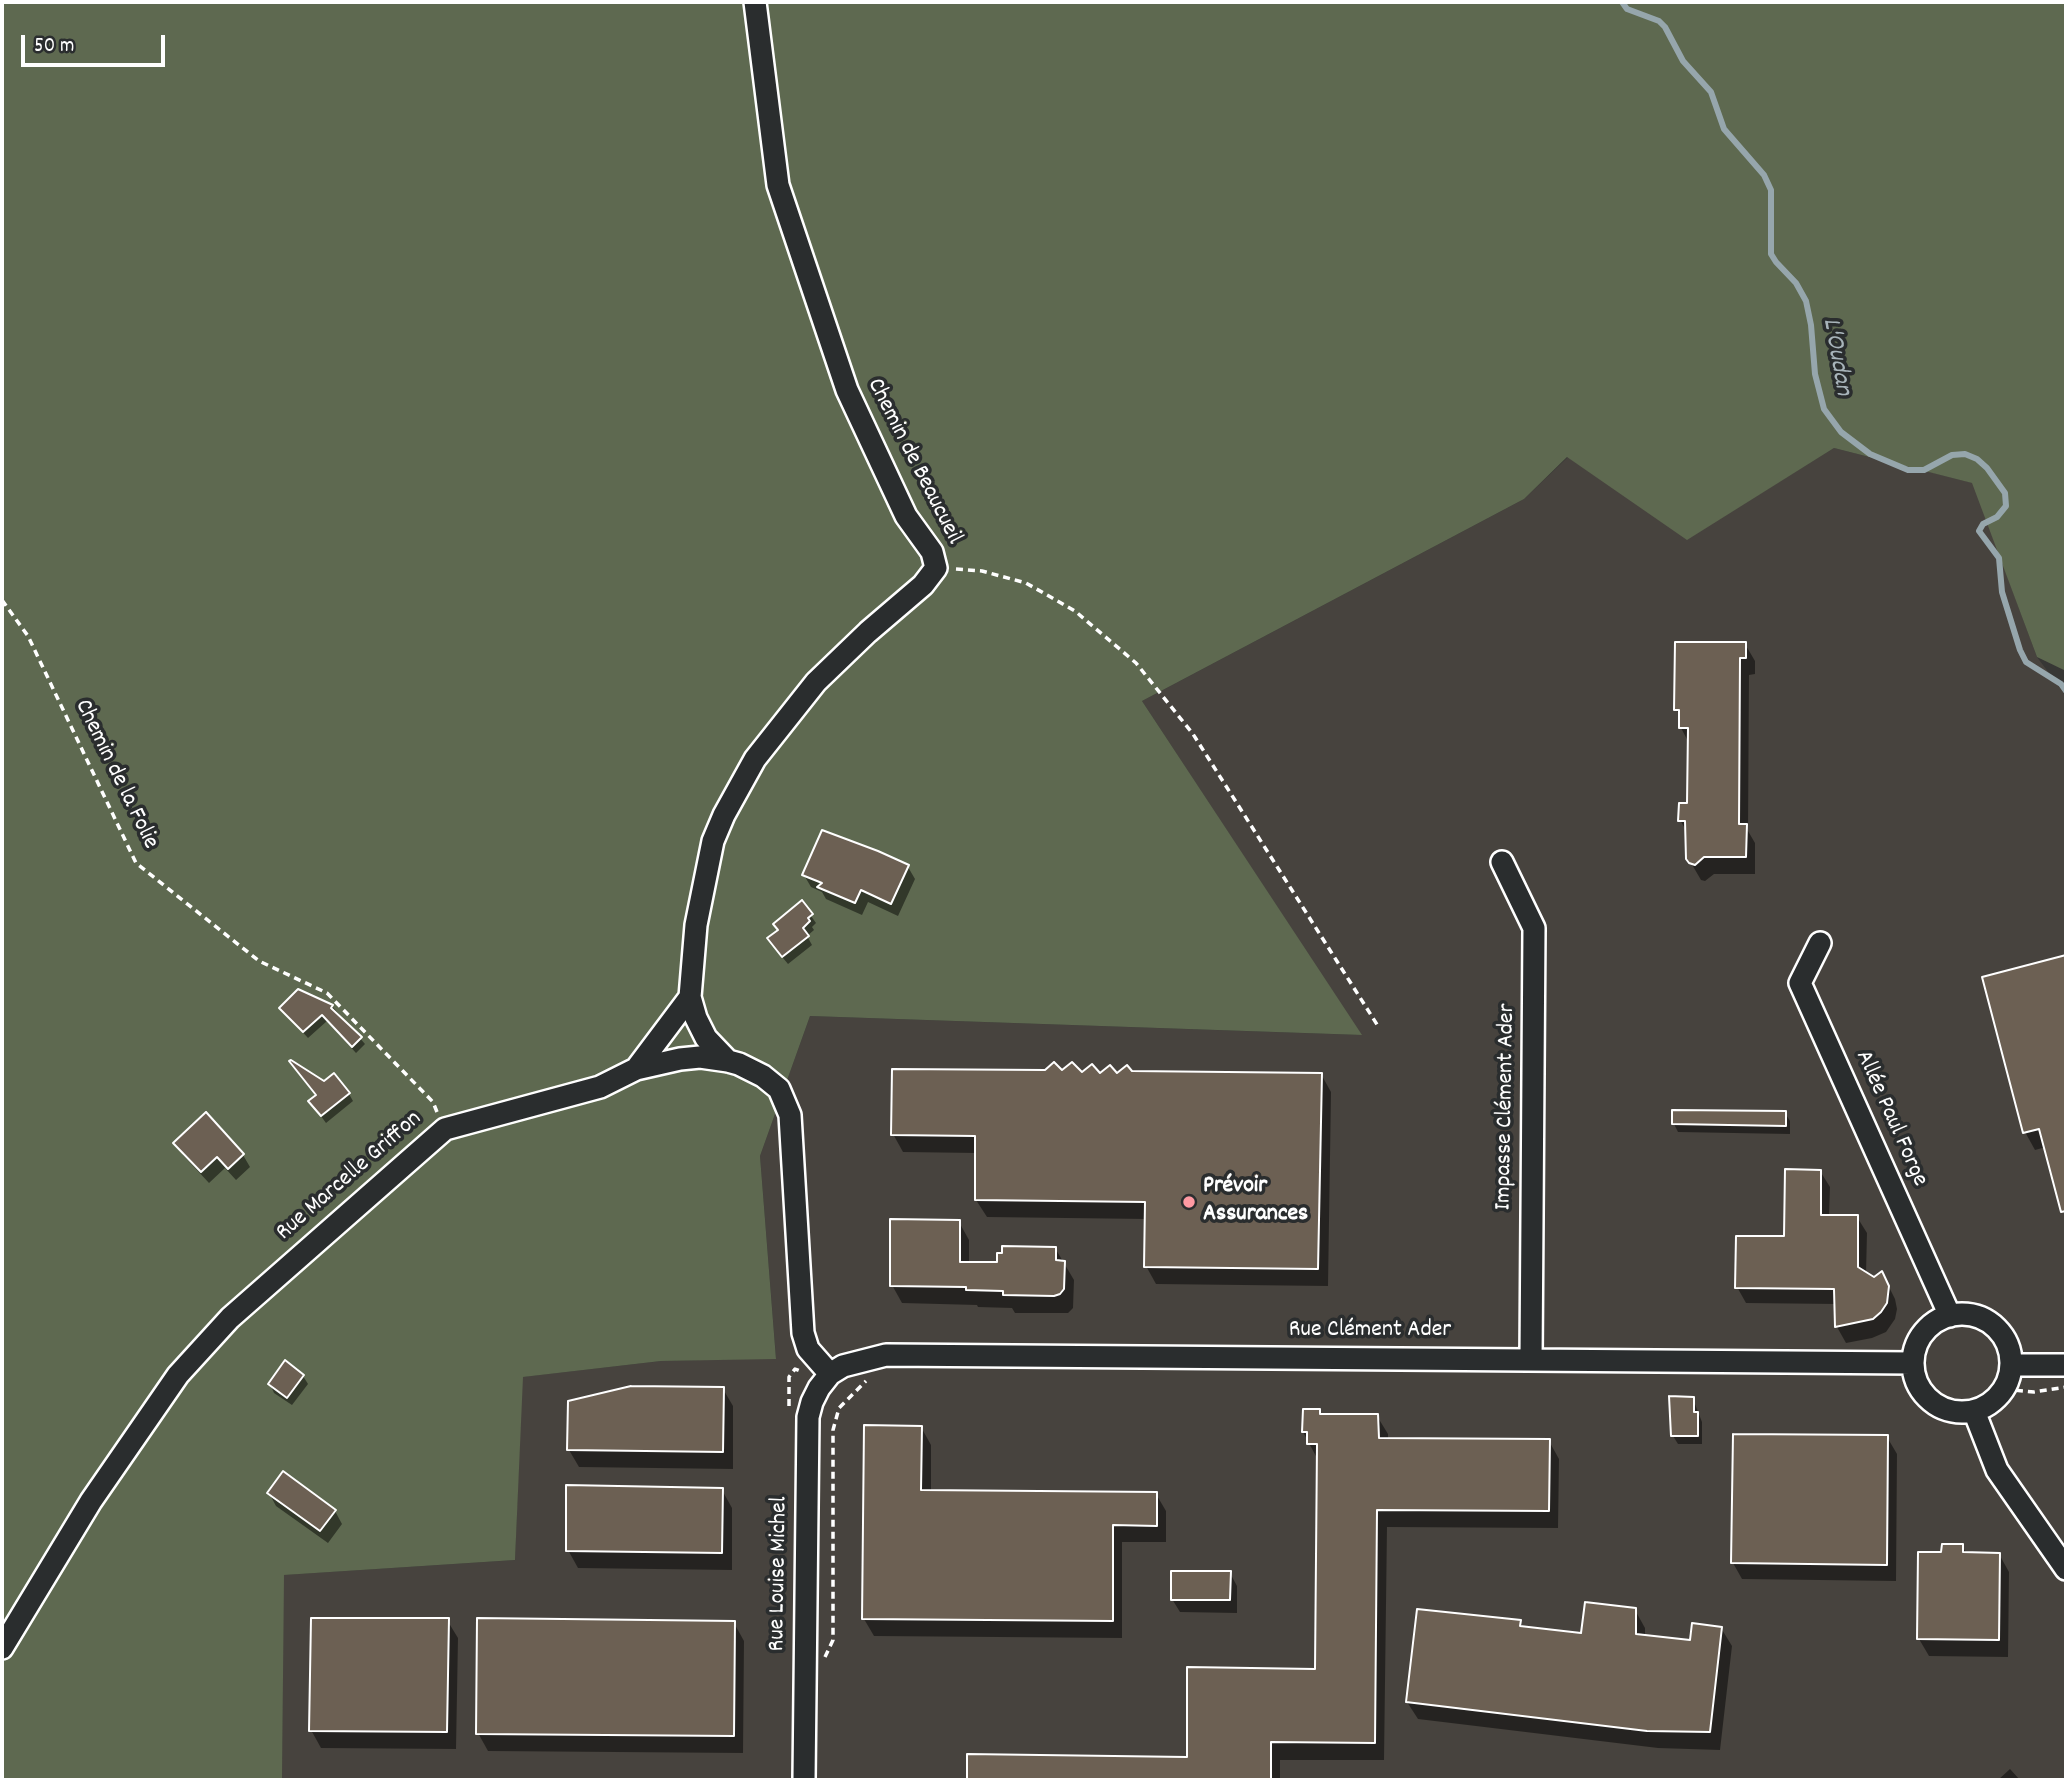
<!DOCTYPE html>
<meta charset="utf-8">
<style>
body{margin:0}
#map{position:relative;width:2068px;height:1782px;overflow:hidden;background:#373735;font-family:Dekko,sans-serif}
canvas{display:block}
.frame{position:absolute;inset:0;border:4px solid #fff;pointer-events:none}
.scale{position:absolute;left:21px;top:35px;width:144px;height:32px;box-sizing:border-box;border:4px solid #fff;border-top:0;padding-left:9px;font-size:21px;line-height:24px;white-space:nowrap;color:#fff;-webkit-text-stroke:5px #2a2d2e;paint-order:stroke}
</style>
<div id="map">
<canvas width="2068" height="1782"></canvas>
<div class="frame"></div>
<div class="scale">50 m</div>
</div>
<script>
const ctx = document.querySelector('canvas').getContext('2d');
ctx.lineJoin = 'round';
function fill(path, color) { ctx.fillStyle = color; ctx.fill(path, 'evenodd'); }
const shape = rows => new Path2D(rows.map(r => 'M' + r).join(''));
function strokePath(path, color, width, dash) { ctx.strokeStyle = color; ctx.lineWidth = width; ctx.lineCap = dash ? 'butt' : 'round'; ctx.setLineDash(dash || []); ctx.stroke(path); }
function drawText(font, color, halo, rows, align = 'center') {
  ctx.font = font + ' Dekko,sans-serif'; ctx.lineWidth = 7; ctx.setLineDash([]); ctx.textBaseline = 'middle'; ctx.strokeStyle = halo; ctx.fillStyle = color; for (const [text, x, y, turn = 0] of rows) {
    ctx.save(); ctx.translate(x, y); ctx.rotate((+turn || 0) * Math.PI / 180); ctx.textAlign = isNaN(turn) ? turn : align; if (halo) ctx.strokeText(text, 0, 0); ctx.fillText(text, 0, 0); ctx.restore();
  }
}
fill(shape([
 [1834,448,1973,483,2037,657,2066,696,2066,1780,282,1780,283,1575,515,1560,522,1377,661,1361,776,1358,760,1156,810,1016,1361,1035,1142,701,1524,499,1568,457,1687,539]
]), '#47433e');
fill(shape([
 [2,2,2066,2,2066,671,2037,657,1972,483,1834,448,1687,540,1567,457,1524,499,1142,701,1362,1035,810,1016,760,1156,776,1359,661,1361,523,1377,515,1560,284,1575,282,1780,2,1780]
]), '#5e6950');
fill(shape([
 [1745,644,1755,661,1755,674,1749,675,1748,831,1755,843,1755,874,1714,874,1705,881,1701,880,1687,856,1687,832,1680,820,1689,805,1689,743,1681,728,1681,717,1676,709],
 [908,867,915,879,898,916,868,902,862,915,826,899,822,892,811,887,804,875],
 [802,903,816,923,812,927,814,930,807,936,812,945,788,964,774,947,779,931],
 [2066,957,2066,1216,2062,1208,2046,1147,2035,1150,2025,1132,1984,978],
 [332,1006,365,1044,356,1053,327,1021,308,1038,281,1008],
 [1062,1072,1100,1075,1132,1073,1321,1074,1331,1092,1328,1286,1156,1284,1146,1266,1146,1219,987,1217,976,1200,977,1153,903,1152,893,1134],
 [324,1083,349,1094,353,1101,326,1123,310,1101,317,1096],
 [1785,1113,1790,1121,1790,1134,1678,1132,1674,1124],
 [205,1115,243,1155,250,1167,236,1180,225,1168,209,1183,183,1155,176,1143],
 [1820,1171,1830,1187,1829,1216,1857,1217,1867,1233,1866,1274,1874,1279,1882,1273,1895,1299,1897,1309,1895,1319,1886,1332,1872,1338,1846,1343,1837,1327,1836,1304,1746,1303,1737,1287,1786,1238],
 [959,1222,969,1240,969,1263,999,1264,1055,1248,1074,1280,1073,1308,1068,1313,1015,1313,1012,1308,978,1307,977,1305,902,1303,892,1285],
 [286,1363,303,1376,308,1384,292,1405,274,1393,270,1384],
 [723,1389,733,1406,733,1469,579,1467,569,1450],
 [1693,1399,1702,1422,1702,1444,1678,1444,1673,1436],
 [1319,1411,1321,1416,1377,1416,1388,1434,1388,1440,1549,1441,1559,1459,1558,1528,1387,1527,1384,1760,1280,1760,1280,1780,969,1780,969,1756,1188,1759,1317,1670,1318,1460,1303,1432],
 [921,1427,931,1445,931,1491,1156,1494,1166,1511,1166,1542,1122,1542,1122,1638,874,1636,864,1619],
 [1887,1437,1897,1454,1896,1581,1742,1579,1733,1563],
 [722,1490,732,1508,732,1570,578,1568,568,1550],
 [269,1493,335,1511,342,1524,328,1543,276,1506],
 [1962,1546,1967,1554,1999,1554,2009,1572,2008,1657,1929,1656,1919,1639,1943,1554],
 [1230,1573,1237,1586,1237,1613,1180,1612,1172,1599],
 [1635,1610,1645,1628,1645,1637,1691,1642,1721,1628,1732,1646,1720,1750,1658,1748,1418,1719,1407,1702,1520,1622,1523,1628,1582,1635],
 [447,1620,458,1638,456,1749,321,1748,311,1730],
 [734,1623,744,1641,743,1753,488,1751,478,1733],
 [2010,1769,2020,1780,1998,1780]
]), '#0007');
strokePath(shape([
 [1622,2,1627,9,1659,21,1665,27,1683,61,1711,92,1724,129,1764,175,1771,190,1771,254,1776,262,1796,283,1806,301,1811,325,1815,374,1824,409,1841,432,1870,454,1908,470,1924,470,1952,455,1965,454,1977,459,1987,468,2005,493,2006,506,1997,517,1983,524,1979,531,1999,558,2002,592,2020,650,2026,662,2061,684,2066,691]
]), '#96a6ac', 6);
const building = shape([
 [1675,642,1746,642,1746,658,1740,658,1739,824,1747,824,1746,857,1704,857,1695,865,1689,863,1686,859,1685,821,1678,821,1679,803,1687,803,1688,728,1679,728,1679,710,1674,710,1675,642],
 [822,830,878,851,909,865,891,904,861,890,855,903,817,887,822,883,802,875,822,830],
 [802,900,813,914,808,918,810,921,803,928,809,936,782,957,767,938,778,930,773,924,802,900],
 [2066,955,2066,1211,2061,1212,2039,1129,2023,1133,1982,977,2066,955],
 [298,989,333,1005,331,1008,362,1037,352,1047,322,1015,303,1032,279,1008,298,989],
 [291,1060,324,1081,334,1073,350,1093,321,1116,308,1101,316,1095,289,1061,291,1060],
 [1054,1062,1062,1070,1072,1062,1082,1072,1092,1064,1100,1073,1110,1065,1117,1073,1127,1065,1132,1071,1322,1073,1318,1269,1144,1267,1145,1202,975,1200,975,1136,891,1135,892,1069,1045,1070,1054,1062],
 [1672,1110,1786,1111,1786,1126,1672,1124,1672,1110],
 [206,1112,244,1154,228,1169,217,1157,201,1172,173,1143,206,1112],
 [1785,1169,1821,1170,1821,1215,1858,1215,1858,1267,1874,1277,1882,1271,1889,1286,1887,1303,1881,1312,1873,1319,1835,1327,1834,1289,1735,1288,1736,1236,1784,1236,1785,1169],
 [890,1219,960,1220,960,1262,997,1262,997,1253,1002,1253,1002,1246,1056,1247,1056,1260,1065,1261,1064,1289,1060,1294,1054,1296,1003,1295,1003,1291,966,1290,966,1287,890,1286,890,1219],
 [285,1360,304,1375,287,1398,268,1384,285,1360],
 [631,1386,724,1387,723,1452,567,1450,568,1401,631,1386],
 [1669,1396,1694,1397,1694,1412,1698,1412,1698,1436,1671,1436,1669,1396],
 [1303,1409,1320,1409,1320,1414,1378,1414,1379,1438,1550,1439,1549,1511,1377,1510,1375,1743,1271,1742,1271,1780,967,1780,967,1754,1187,1757,1187,1667,1315,1669,1317,1444,1307,1444,1307,1432,1302,1432,1303,1409],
 [864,1425,922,1426,921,1490,1157,1492,1157,1526,1113,1525,1113,1621,862,1619,864,1425],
 [1733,1434,1888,1435,1887,1565,1731,1563,1733,1434],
 [283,1471,336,1510,320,1531,267,1493,283,1471],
 [566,1485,723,1488,722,1553,566,1551,566,1485],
 [1942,1544,1963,1544,1963,1552,2000,1553,1999,1640,1917,1639,1918,1552,1941,1552,1942,1544],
 [1171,1571,1231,1571,1230,1600,1171,1600,1171,1571],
 [1585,1602,1636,1608,1636,1634,1690,1640,1692,1623,1722,1627,1710,1732,1647,1731,1406,1702,1417,1609,1521,1620,1520,1626,1581,1633,1585,1602],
 [311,1618,449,1618,447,1732,309,1731,311,1618],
 [477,1618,735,1621,734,1736,476,1734,477,1618]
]);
fill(building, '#6c6053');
strokePath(building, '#fff', 2);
const street = shape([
 [1502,862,1534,928,1531,1360],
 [1820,943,1800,983,1950,1316],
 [690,997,696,925,713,841,724,815,755,759,816,682,868,632,923,585,936,568,932,552,906,516,847,390,778,185,755,2],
 [636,1069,690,997,696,1018,706,1038,728,1061],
 '1913 1363a49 49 0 1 1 98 0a49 49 0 1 1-98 0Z',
 [2011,1365,2066,1365],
 [1974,1411,1997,1470,2066,1569],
 [2,1648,91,1501,178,1375,230,1318,445,1129,600,1087,636,1069,680,1059,700,1057,728,1061,739,1064,763,1076,779,1089,790,1115,803,1333,808,1349,830,1374],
 [804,1780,808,1417,812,1402,819,1388,830,1374,843,1366,886,1355,1913,1363]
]);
strokePath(street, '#fff', 26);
strokePath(shape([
 [956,569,982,571,1026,583,1075,611,1136,663,1193,734,1378,1026],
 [2,600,28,636,136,863,259,961,327,993,433,1102,437,1112],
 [2004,1389,2034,1392,2066,1387],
 [789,1406,789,1377,795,1369,800,1371],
 [825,1657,833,1640,833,1430,839,1408,866,1381]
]), '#fff', 3.5, [7, 5]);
strokePath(street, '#2a2d2e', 21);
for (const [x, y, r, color] of [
 [1189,1202,7,"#ff9aa2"]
]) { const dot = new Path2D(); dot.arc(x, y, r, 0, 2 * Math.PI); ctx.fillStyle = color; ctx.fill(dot); strokePath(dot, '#2a2d2e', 2.5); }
drawText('24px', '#fff', '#2a2d2e', [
 ["Chemin de Beaucueil",913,462,63],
 ["Chemin de la Folie",115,775,64],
 ["Impasse Clément Ader",1507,1107,-89],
 ["Allée Paul Forge",1890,1119,66],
 ["Rue Marcelle Griffon",350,1177,-41],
 ["Rue Clément Ader",1370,1332],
 ["Rue Louise Michel",780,1574,-89]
]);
drawText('bold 24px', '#fff', '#2a2d2e', [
 ["Prévoir",1203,1188],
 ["Assurances",1203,1216]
], 'left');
drawText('italic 26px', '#a8b4ba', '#2a2d2e', [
 ["L'Oudan",1835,357,80]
]);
</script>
